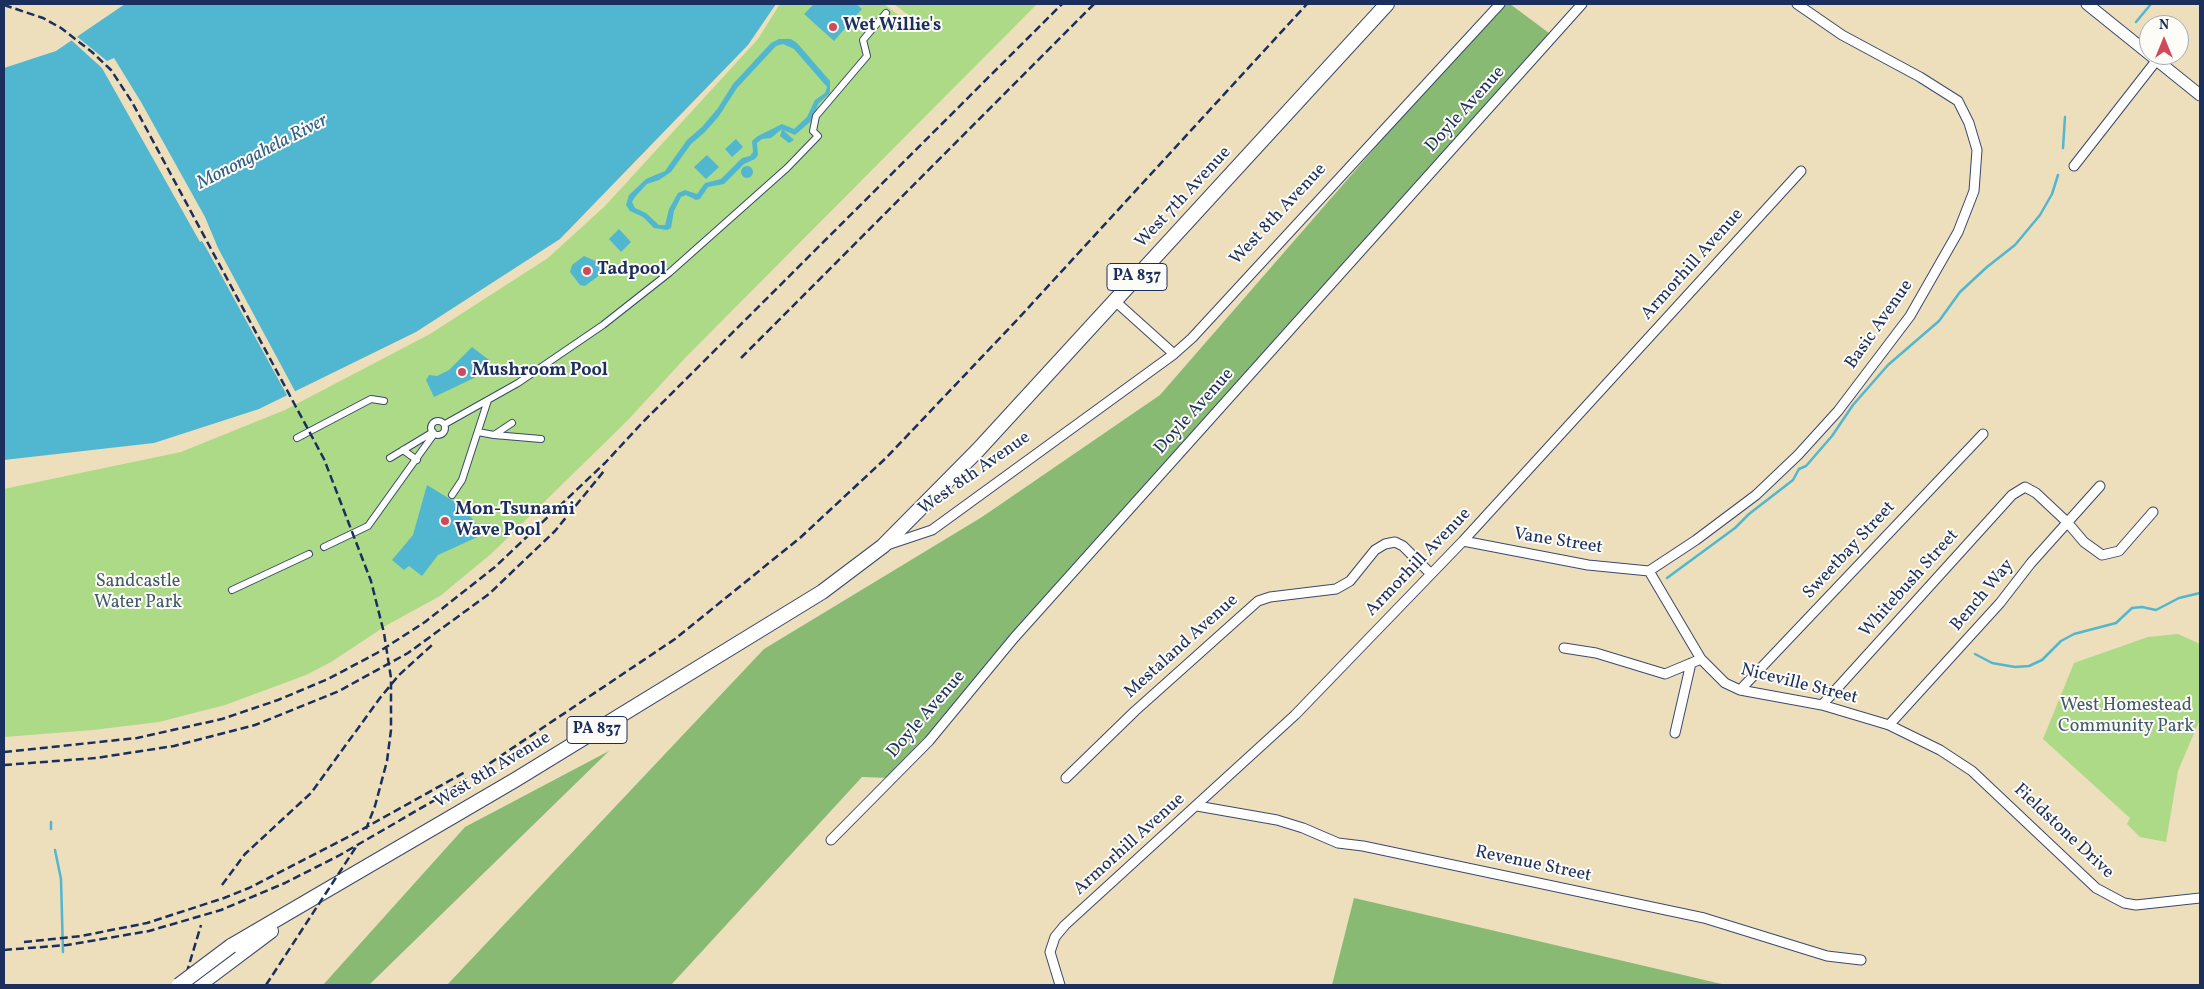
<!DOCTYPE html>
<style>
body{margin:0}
#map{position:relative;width:2204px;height:989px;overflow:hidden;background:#eddebc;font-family:Vollkorn,serif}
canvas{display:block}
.frame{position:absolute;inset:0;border:5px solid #1b2f5e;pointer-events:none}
.north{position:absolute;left:2139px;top:15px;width:50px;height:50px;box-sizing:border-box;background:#fdfcf7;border:1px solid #a3aaba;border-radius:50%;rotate:0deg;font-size:14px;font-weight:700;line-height:20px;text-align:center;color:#1b2f5e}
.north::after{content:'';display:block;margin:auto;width:18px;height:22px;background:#d1495b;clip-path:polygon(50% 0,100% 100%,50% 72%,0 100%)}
</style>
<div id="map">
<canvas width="2204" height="989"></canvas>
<div class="frame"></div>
<div class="north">N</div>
</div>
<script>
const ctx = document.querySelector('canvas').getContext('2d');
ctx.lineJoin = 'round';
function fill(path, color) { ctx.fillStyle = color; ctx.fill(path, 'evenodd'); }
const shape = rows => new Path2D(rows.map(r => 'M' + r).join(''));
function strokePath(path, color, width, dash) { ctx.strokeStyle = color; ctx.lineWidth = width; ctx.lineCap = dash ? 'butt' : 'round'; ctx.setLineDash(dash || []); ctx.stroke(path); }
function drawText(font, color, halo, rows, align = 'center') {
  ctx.font = font + ' Vollkorn,serif'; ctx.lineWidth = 4; ctx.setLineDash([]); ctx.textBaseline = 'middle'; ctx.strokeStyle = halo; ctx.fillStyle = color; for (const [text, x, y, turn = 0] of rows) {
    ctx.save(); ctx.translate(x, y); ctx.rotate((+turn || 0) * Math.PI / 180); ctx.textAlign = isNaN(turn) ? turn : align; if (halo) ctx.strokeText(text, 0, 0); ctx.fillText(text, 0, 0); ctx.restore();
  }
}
fill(shape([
 [780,4,884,4,907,22,911,17,894,4,1037,4,685,358,628,420,491,554,440,596,387,625,331,662,306,675,225,705,159,722,93,730,4,737,4,489,181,452,285,410,430,334,548,258,605,206,758,39],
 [2178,634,2200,644,2200,719,2178,771,2166,842,2140,837,2127,824,2130,818,2043,739,2074,663,2148,637]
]), '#acda86');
fill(shape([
 [1500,4,1510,4,1553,36,891,778,862,777,671,985,447,985,764,649,982,517,1160,395],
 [609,751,369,985,323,985,465,827],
 [1354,898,1726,985,1332,985]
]), '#89ba73');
fill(shape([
 [125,4,776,4,748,45,560,239,416,332,259,409,154,443,4,460,4,68,56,51],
 [814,4,856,4,862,9,834,41,804,14],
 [779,39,791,39,797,43,830,81,830,93,819,103,810,122,795,135,783,130,794,140,789,143,780,136,782,129,771,138,762,139,757,143,758,155,755,159,744,164,724,184,708,187,700,199,696,200,686,195,681,197,674,211,671,228,667,230,654,228,643,217,630,211,626,205,629,195,646,179,665,171,687,140,702,127,718,108,733,84,771,43],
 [783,44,794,49,827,87,825,93,815,100,807,117,794,129,782,124,758,136,752,141,753,152,750,156,742,158,721,179,705,183,697,194,685,190,678,193,669,209,665,225,659,225,646,213,635,208,632,202,635,197,647,184,659,180,671,172,691,144,705,132,719,116,737,88,776,46],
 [736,139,743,147,732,157,725,149],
 [707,155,719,167,706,179,694,167],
 '741 172a6 6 0 1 1 12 0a6 6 0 1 1-12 0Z',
 [619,229,631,242,621,252,609,239],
 [584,256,600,263,603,269,601,274,585,286,580,285,570,272,572,265],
 [472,347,489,360,474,378,434,397,426,380,429,375,437,376,449,370],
 [427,485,463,507,484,534,438,555,422,576,409,566,404,570,392,560,413,535]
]), '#51b7d0');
fill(shape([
 [75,35,107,61,114,58,141,102,205,217,218,248,296,393,288,397,209,253,202,241,200,242,102,68,70,39]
]), '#eddebc');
strokePath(shape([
 [2136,22,2151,4],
 [2063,148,2065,117],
 [1667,578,1735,528,1749,514,1793,480,1799,469,1806,466,1832,436,1853,405,1888,365,1939,321,1960,292,1987,267,2015,245,2040,215,2052,194,2058,175],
 [1975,654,1992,663,2015,667,2029,666,2042,660,2061,641,2074,634,2116,623,2132,608,2142,607,2156,610,2179,598,2200,593],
 [51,829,51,822],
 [55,850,61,879,63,952]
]), '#51b7d0', 2.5);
const pedestrian = shape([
 '431 428a7 7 0 1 1 14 0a7 7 0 1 1-14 0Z',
 [445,424,518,383,603,325,669,273,787,168,818,136,813,131,816,116,867,56,863,40,886,13],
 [478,432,494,435,512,423],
 [494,435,541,439],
 [297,438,371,399,384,401],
 [403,450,417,460],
 [390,458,433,432],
 [452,495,462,480,488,400],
 [324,547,368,526,434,434],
 [232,590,309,554]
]);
const minor = shape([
 [2074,166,2156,61],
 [1115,301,1174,354],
 [1463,541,1588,565,1649,571],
 [887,545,932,530,1174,354,1192,338,1500,4],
 [1649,571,1696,540,1756,495,1798,455,1838,411,1910,316,1958,232,1974,191,1977,150,1969,123,1958,101,1920,77,1842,35,1797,4],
 [1649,571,1701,659],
 [1564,648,1596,653,1665,674,1701,659,1725,683,1740,690,1822,705,1889,725,1940,750,1972,771,2096,888,2124,903,2136,905,2200,898],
 [1740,690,1983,434],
 [1822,705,2012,495,2025,487,2036,493,2067,522,2084,542,2102,555,2119,551,2153,512],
 [1889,725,2000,603,2031,563,2100,486],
 [1675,733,1691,663],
 [1066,778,1135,711,1258,601,1270,597,1336,589,1350,581,1375,550,1385,544,1395,542,1403,546,1431,574],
 [1197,806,1277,820,1303,828,1338,843,1363,846,1704,918,1827,956,1861,960],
 [831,840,929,741,1014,638,1582,4],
 [1060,985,1050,952,1055,937,1065,925,1295,715,1463,541,1801,171]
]);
const tertiary = shape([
 [2087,4,2200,95]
]);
const primary = shape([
 [231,946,515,780,822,592,883,546,978,450,1387,4],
 [199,985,271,931]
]);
strokePath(pedestrian, '#3a496c', 8);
strokePath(minor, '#3a496c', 11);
strokePath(tertiary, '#3a496c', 13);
strokePath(primary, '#3a496c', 16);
strokePath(pedestrian, '#fff', 6);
strokePath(minor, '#fff', 9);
strokePath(tertiary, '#fff', 11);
strokePath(primary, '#fff', 14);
strokePath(shape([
 [4,5,43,18,61,28,92,52,111,70,132,102,324,459,371,581,384,633,391,678,391,730,387,761,375,806,366,829],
 [741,358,1094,4],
 [4,752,137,738,222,719,278,700,328,679,377,653,425,622,495,567,605,463,642,423,1062,4],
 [4,765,96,758,174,746,255,725,339,691,408,653,489,594,555,531,604,471],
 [222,885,245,854,311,793,380,698,399,675,432,645],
 [24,942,81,936,147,923,224,898,249,888,352,835,467,771],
 [4,950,67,945,149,931,221,910,285,883,340,855,435,800,675,639,801,537,886,458,1017,320,1307,4],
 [183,985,201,925],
 [266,985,356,847]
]), '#1b2f5e', 2.5, [8, 4]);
const primaryBridge = shape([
 [179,985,231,946]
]);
strokePath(primaryBridge, '#3a496c', 16, []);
strokePath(primaryBridge, '#fff', 14);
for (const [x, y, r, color] of [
 [833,27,5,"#d1495b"],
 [587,271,5,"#d1495b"],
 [462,372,5,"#d1495b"],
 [445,521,5,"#d1495b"]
]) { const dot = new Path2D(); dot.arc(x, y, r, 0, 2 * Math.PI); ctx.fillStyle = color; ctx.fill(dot); strokePath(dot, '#fdfcf7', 2); }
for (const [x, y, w] of [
 [1137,277,60],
 [597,730,60]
]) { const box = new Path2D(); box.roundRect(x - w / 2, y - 13.5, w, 27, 4); ctx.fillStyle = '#fdfcf7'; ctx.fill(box); strokePath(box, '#1b2f5e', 1); }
drawText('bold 16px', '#1b2f5e', null, [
 ["PA 837",1137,277],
 ["PA 837",597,730]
]);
drawText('bold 18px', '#1b2f5e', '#fdfcf7', [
 ["Wet Willie's",843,27],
 ["Tadpool",597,271],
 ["Mushroom Pool",472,372],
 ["Mon-Tsunami",455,511],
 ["Wave Pool",455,532]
], 'left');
drawText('18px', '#1b2f5e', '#fdfcf7', [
 ["Doyle Avenue",1466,110,-48],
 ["West 7th Avenue",1184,198,-47],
 ["West 8th Avenue",1279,215,-47],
 ["Armorhill Avenue",1693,265,-48],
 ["Basic Avenue",1880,325,-55],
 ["Doyle Avenue",1195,412,-48],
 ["West 8th Avenue",975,474,-35],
 ["Vane Street",1558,542,9],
 ["Sweetbay Street",1850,551,-47],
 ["Armorhill Avenue",1419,563,-46],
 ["Whitebush Street",1910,584,-48],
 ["Bench Way",1983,596,-50],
 ["Mestaland Avenue",1182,647,-42],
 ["Niceville Street",1799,685,14],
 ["Doyle Avenue",927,715,-49],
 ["West 8th Avenue",493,771,-31],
 ["Fieldstone Drive",2063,832,43],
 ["Armorhill Avenue",1130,845,-42],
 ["Revenue Street",1533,865,12]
]);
drawText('18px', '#3f5a68', '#fdfcf7', [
 ["Sandcastle",138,583],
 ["Water Park",138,604],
 ["West Homestead",2126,707],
 ["Community Park",2126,728]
]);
drawText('italic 19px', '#2e5f86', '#fdfcf7', [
 ["Monongahela River",263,153,-27]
]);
</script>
